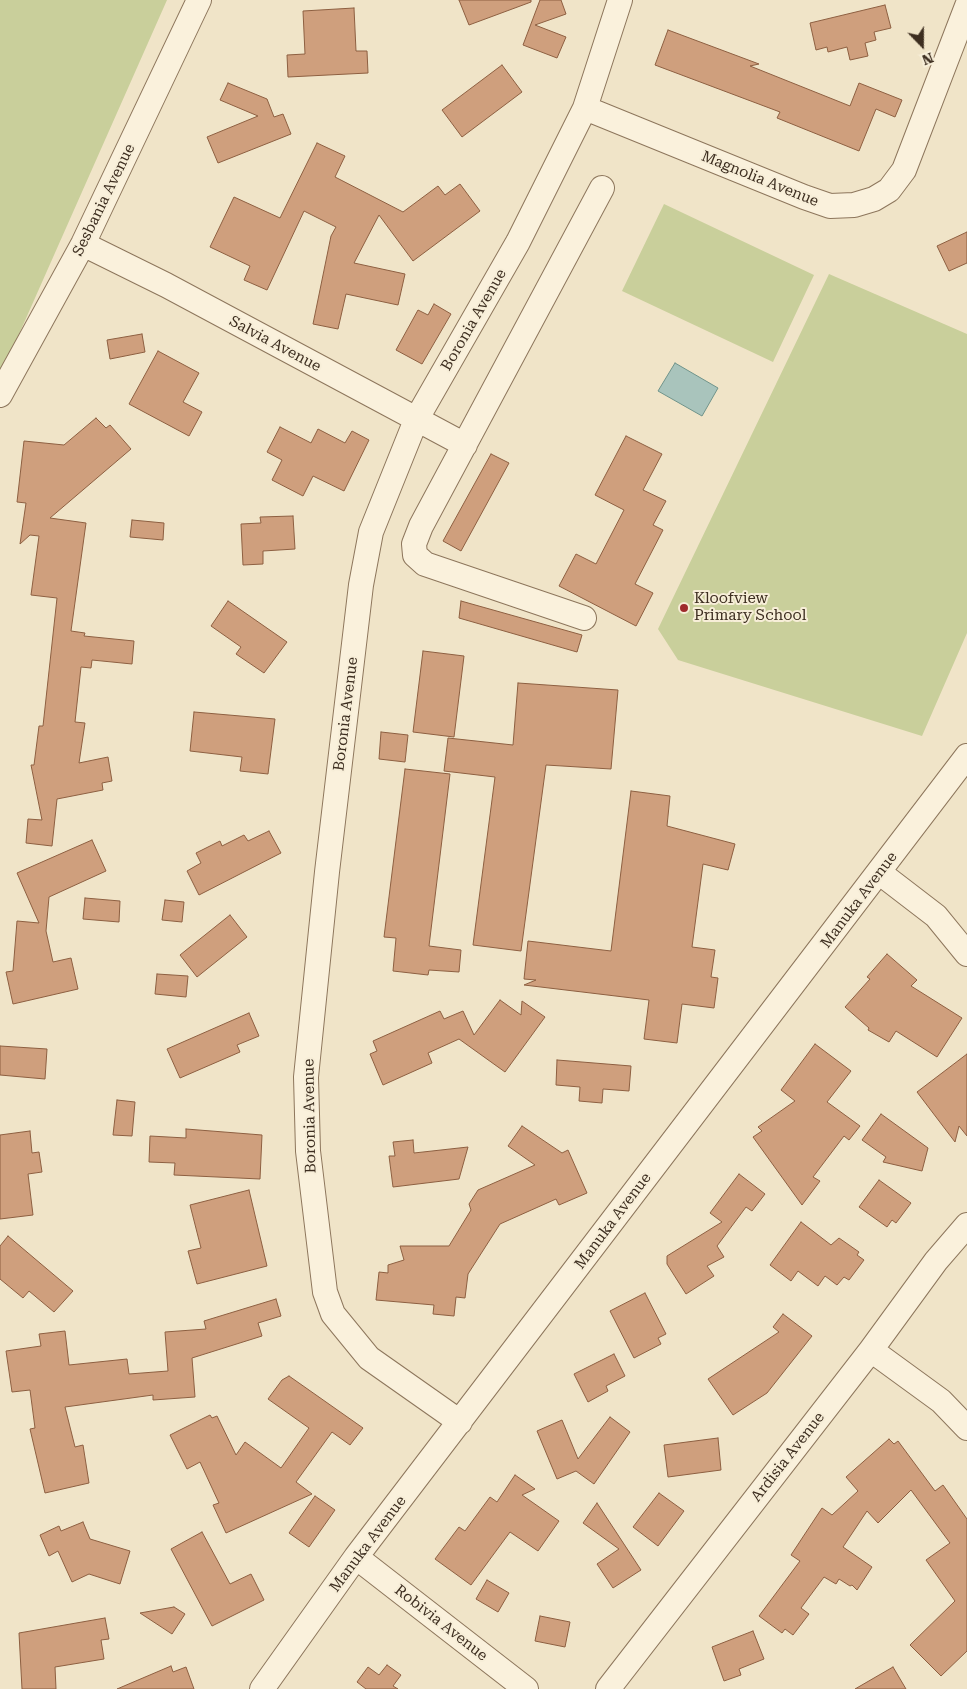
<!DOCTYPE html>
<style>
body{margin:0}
#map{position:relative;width:967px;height:1689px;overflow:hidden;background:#f0e4c8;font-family:"Roboto Serif",serif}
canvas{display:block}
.north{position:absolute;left:897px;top:20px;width:50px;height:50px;-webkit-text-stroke:4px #f7eed8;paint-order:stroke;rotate:158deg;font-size:14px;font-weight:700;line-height:20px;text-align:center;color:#3d2e20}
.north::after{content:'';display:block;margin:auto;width:18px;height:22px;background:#3d2e20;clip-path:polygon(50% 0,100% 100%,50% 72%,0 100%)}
</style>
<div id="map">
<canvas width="967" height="1689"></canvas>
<div class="north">N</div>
</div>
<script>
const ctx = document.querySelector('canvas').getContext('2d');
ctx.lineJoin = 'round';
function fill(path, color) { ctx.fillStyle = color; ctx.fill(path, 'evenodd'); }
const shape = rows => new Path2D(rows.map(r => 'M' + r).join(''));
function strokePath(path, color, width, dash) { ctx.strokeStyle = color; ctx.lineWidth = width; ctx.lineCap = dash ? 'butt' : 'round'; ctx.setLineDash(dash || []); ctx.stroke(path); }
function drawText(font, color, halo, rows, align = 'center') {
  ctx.font = font + ' "Roboto Serif",serif'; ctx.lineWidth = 4; ctx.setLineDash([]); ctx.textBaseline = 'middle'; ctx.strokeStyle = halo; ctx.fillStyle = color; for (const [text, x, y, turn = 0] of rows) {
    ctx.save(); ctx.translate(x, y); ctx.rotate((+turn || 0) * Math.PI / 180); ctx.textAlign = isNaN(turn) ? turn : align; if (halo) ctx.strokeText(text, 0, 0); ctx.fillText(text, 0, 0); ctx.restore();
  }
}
fill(shape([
 [0,0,167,0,0,377],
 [664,204,814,275,773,362,622,291],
 [829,274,967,334,967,633,922,736,678,660,658,629]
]), '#c9cf9b');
const water = shape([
 [675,363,718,388,702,416,658,391,675,363]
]);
fill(water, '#a9c4bc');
strokePath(water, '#6f938a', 1);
const building = shape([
 [459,0,531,0,531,2,469,25,459,0],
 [540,0,561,0,566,14,535,25,566,37,557,58,523,45,540,0],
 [885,5,891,28,874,32,876,40,865,43,868,56,850,60,847,47,828,52,827,47,816,50,810,23,885,5],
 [354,8,356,51,367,51,368,73,288,77,287,55,305,54,303,11,354,8],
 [668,30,759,64,750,66,850,106,859,83,902,100,895,117,876,109,859,151,777,118,780,112,655,65,668,30],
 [502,65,522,92,462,137,442,110,502,65],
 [228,83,267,99,274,117,283,114,291,134,218,163,207,137,258,116,220,100,228,83],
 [317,143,345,156,335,177,403,212,438,186,445,195,460,184,480,211,413,261,379,215,354,263,405,274,398,305,346,294,338,329,313,324,331,236,336,227,304,211,267,290,244,280,250,266,210,247,234,197,280,218,317,143],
 [967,232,967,263,949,271,937,246,967,232],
 [434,304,451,314,422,364,396,350,418,310,428,315,434,304],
 [142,334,145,352,110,359,107,340,142,334],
 [158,351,199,373,183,402,202,412,189,436,129,404,158,351],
 [96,418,106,428,110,425,131,449,50,518,86,523,71,631,85,633,84,636,134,641,132,664,92,660,91,668,81,667,75,722,85,723,79,763,108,757,112,781,102,783,103,790,57,799,52,846,26,843,28,819,42,820,31,765,34,765,39,726,43,726,57,598,31,595,39,536,30,535,20,544,26,503,17,502,24,441,64,445,96,418],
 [280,427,311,443,318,429,345,443,352,431,369,440,344,491,313,476,303,496,272,480,282,460,267,452,280,427],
 [626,436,662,454,643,490,666,501,653,525,663,530,635,584,653,593,636,626,559,586,576,554,596,564,624,510,595,495,626,436],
 [491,454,509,463,461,551,443,541,491,454],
 [293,516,295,549,263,551,263,564,243,565,241,524,261,523,260,517,293,516],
 [132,520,164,523,163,540,130,537,132,520],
 [228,601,287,642,264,673,236,654,241,647,211,626,228,601],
 [461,601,582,635,577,652,459,618,461,601],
 [423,651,464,656,454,737,413,732,423,651],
 [518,683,618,690,611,769,546,765,521,951,473,945,495,777,444,771,448,738,513,745,518,683],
 [194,712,275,719,268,774,240,771,242,757,190,751,194,712],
 [381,732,408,735,405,762,379,759,381,732],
 [405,769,450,774,429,946,461,950,459,972,429,970,428,975,393,971,396,938,384,937,405,769],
 [631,791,670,796,667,826,735,844,728,870,703,864,692,947,715,950,711,977,718,978,714,1008,682,1004,677,1043,644,1039,649,1000,524,985,536,980,524,979,528,941,611,951,631,791],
 [269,831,281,853,199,895,187,871,201,863,196,853,220,841,222,846,244,835,248,841,269,831],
 [92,840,106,871,49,897,46,931,53,962,71,958,78,989,13,1004,6,972,13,971,17,921,39,923,17,873,92,840],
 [85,898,120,901,119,922,83,919,85,898],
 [165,900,184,902,182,922,162,920,165,900],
 [230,915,247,937,197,977,180,955,230,915],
 [887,954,917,980,911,986,962,1018,937,1057,896,1031,889,1042,868,1030,869,1028,845,1007,870,979,867,977,887,954],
 [157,974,188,976,186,997,155,994,157,974],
 [500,1000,521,1015,522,1001,545,1017,505,1072,459,1039,428,1053,432,1063,383,1085,370,1054,377,1051,373,1041,440,1011,444,1019,463,1011,474,1035,500,1000],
 [249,1013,259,1036,237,1045,240,1052,180,1078,167,1049,249,1013],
 [815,1044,851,1071,827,1102,860,1126,849,1140,844,1136,813,1177,820,1181,802,1205,753,1137,762,1131,758,1127,795,1101,781,1090,815,1044],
 [0,1046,47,1049,45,1079,0,1075,0,1046],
 [967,1054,967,1136,959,1126,955,1142,917,1092,967,1054],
 [557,1060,631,1066,629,1091,603,1089,602,1103,579,1101,580,1087,556,1085,557,1060],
 [117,1100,135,1102,132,1136,113,1135,117,1100],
 [881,1114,928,1148,922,1171,883,1162,886,1157,862,1140,881,1114],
 [522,1126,562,1153,568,1150,587,1193,559,1205,556,1199,500,1224,468,1274,465,1298,456,1297,454,1316,433,1314,434,1305,376,1300,379,1272,388,1273,388,1265,404,1260,400,1246,449,1246,471,1210,469,1204,478,1190,535,1165,508,1146,522,1126],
 [186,1129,262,1135,260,1179,174,1175,175,1163,149,1162,150,1136,186,1138,186,1129],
 [30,1131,32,1153,39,1152,42,1172,28,1174,33,1215,0,1219,0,1135,30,1131],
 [413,1140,414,1153,468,1147,459,1179,393,1187,389,1156,395,1156,393,1142,413,1140],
 [739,1174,765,1194,752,1211,746,1207,717,1246,724,1257,707,1266,714,1276,686,1294,667,1264,667,1256,722,1222,710,1213,739,1174],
 [879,1180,911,1203,896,1223,892,1220,887,1227,859,1207,879,1180],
 [249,1190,267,1266,197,1284,188,1251,201,1248,190,1205,249,1190],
 [801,1222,831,1245,839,1238,859,1252,857,1255,864,1260,849,1280,844,1277,837,1285,825,1276,818,1286,798,1271,791,1281,770,1265,801,1222],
 [8,1236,73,1291,54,1312,29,1291,23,1298,0,1279,0,1246,8,1236],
 [645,1293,666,1334,658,1338,661,1344,634,1358,610,1311,645,1293],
 [276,1299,281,1316,258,1323,262,1336,192,1358,195,1397,153,1400,153,1395,65,1407,75,1447,83,1445,89,1483,45,1493,30,1429,35,1428,30,1390,12,1392,6,1351,41,1346,39,1334,65,1331,69,1365,127,1359,129,1374,168,1371,165,1332,206,1329,204,1321,276,1299],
 [783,1314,812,1336,767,1393,733,1415,708,1379,779,1332,773,1327,783,1314],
 [614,1354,625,1376,606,1386,608,1391,588,1402,574,1374,614,1354],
 [289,1376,363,1428,350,1445,332,1432,296,1482,312,1494,226,1533,213,1505,219,1503,200,1462,187,1469,170,1435,210,1415,212,1418,217,1416,236,1455,245,1442,281,1468,309,1428,268,1399,282,1380,289,1376],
 [610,1417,630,1432,594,1484,576,1471,557,1479,537,1431,562,1420,578,1459,610,1417],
 [718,1438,721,1470,668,1477,664,1445,718,1438],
 [889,1439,894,1444,898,1441,935,1491,943,1485,967,1519,967,1651,941,1676,910,1645,955,1601,926,1560,950,1543,911,1490,878,1523,867,1511,843,1547,872,1567,857,1590,852,1585,850,1586,839,1579,836,1584,824,1577,801,1608,809,1614,793,1635,785,1629,782,1633,759,1616,800,1561,791,1555,822,1508,832,1515,858,1491,846,1477,889,1439],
 [515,1475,535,1489,522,1495,559,1521,538,1551,510,1532,471,1585,435,1559,459,1527,465,1531,490,1497,497,1502,515,1475],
 [659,1493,684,1511,658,1546,633,1527,659,1493],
 [315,1496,335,1510,309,1547,289,1533,315,1496],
 [597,1503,641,1570,613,1588,597,1564,619,1549,583,1523,597,1503],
 [83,1522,90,1539,130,1551,120,1584,89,1574,72,1582,58,1551,49,1556,40,1535,59,1526,61,1531,83,1522],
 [202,1532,230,1584,251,1574,264,1600,212,1626,171,1549,202,1532],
 [487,1580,509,1593,498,1612,476,1599,487,1580],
 [174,1607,185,1614,172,1634,140,1613,174,1607],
 [540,1616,570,1622,565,1647,535,1641,540,1616],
 [105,1618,109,1639,101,1640,104,1659,55,1667,56,1689,22,1689,19,1633,105,1618],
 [753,1631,764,1659,739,1669,741,1675,724,1681,712,1647,753,1631],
 [387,1665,401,1675,393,1686,398,1689,366,1689,357,1682,368,1667,379,1675,387,1665],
 [171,1666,173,1672,186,1667,194,1689,117,1689,171,1666],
 [893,1667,906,1689,855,1689,893,1667]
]);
fill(building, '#cf9f7d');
strokePath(building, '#8d5f41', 1);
const minor = shape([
 [585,108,804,197,830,206,854,205,874,199,889,190,904,170,967,6],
 [83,244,166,285,465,445],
 [0,395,83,244,199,0],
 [584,618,425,564,415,555,414,544,421,526,602,188],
 [880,873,936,916,967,954],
 [871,1350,941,1401,967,1428],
 [460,1422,369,1358,333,1314,325,1292,308,1151,306,1077,327,872,361,585,371,532,416,420,518,242,585,108,620,0],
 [356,1557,526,1689],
 [262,1689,356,1557,967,756],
 [608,1689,871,1350,936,1261,967,1225]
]);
strokePath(minor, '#8d765c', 26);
strokePath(minor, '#faf1dc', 24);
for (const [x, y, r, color] of [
 [684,608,5,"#9e2a2b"]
]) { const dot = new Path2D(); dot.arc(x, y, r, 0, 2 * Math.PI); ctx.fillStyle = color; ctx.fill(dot); strokePath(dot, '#f7eed8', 2); }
drawText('15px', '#3d2e20', '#f7eed8', [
 ["Magnolia Avenue",760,179,22],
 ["Sesbania Avenue",104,200,-64],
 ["Boronia Avenue",474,320,-60],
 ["Salvia Avenue",275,344,28],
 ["Boronia Avenue",346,714,-83],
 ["Manuka Avenue",859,900,-53],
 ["Boronia Avenue",310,1116,-91],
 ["Manuka Avenue",613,1221,-53],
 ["Ardisia Avenue",788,1457,-52],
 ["Manuka Avenue",368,1544,-53],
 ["Robivia Avenue",441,1623,38]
]);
drawText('15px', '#3d2e20', '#f7eed8', [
 ["Kloofview",694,599],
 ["Primary School",694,616]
], 'left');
</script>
